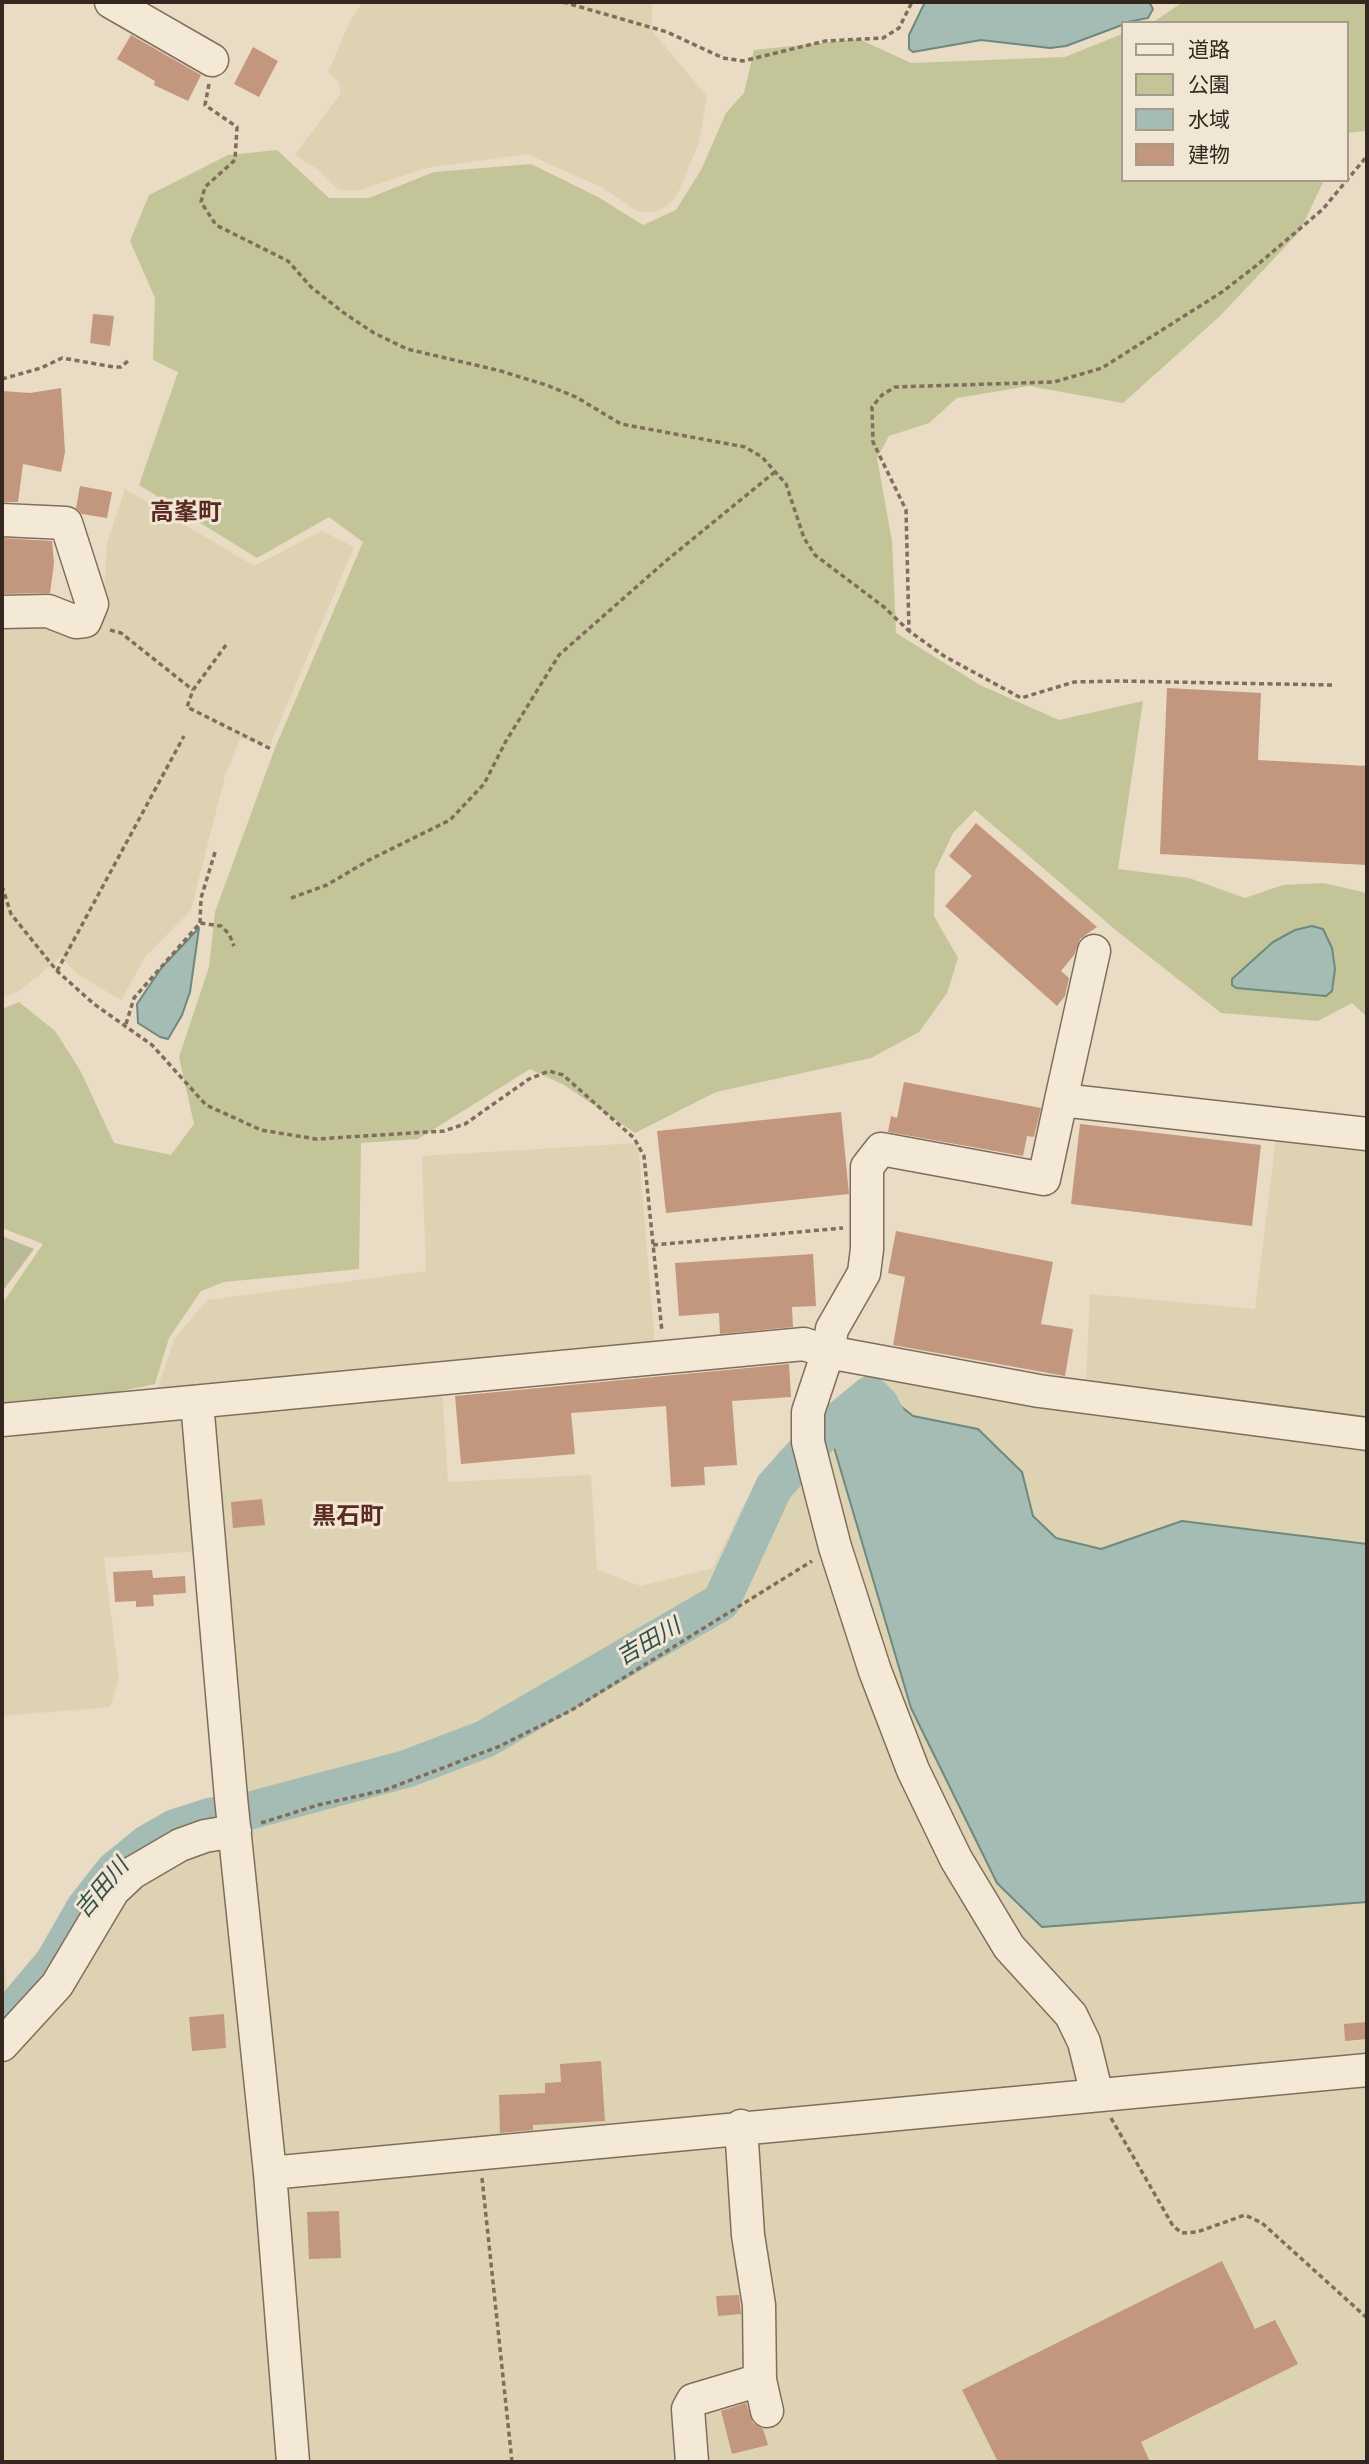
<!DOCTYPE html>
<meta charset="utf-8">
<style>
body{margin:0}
#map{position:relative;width:1369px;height:2464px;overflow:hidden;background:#e9dbc4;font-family:Spectral,"Noto Sans JP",serif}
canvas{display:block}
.frame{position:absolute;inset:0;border:4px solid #33271f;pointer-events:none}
.legend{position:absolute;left:1121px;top:21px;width:228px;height:161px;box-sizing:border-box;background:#f1e6d3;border:2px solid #a59a8b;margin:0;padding:9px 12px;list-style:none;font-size:21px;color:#33271f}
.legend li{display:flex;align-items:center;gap:14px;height:35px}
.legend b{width:35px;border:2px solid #a59a8b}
</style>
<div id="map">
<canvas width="1369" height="2464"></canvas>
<div class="frame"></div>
<ul class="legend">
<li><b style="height:9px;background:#f4e9d6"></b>道路</li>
<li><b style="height:19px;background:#c3c599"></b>公園</li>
<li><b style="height:19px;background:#a5bcb4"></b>水域</li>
<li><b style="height:19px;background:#c3967e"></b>建物</li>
</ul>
</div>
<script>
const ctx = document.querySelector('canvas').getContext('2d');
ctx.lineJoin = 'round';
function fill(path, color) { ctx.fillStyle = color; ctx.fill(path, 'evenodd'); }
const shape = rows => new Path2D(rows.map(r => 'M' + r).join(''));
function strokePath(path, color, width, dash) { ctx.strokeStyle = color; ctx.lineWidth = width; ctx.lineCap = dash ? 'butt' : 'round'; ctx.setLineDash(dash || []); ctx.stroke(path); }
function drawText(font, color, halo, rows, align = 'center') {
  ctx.font = font + ' Spectral,"Noto Sans JP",serif'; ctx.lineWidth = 6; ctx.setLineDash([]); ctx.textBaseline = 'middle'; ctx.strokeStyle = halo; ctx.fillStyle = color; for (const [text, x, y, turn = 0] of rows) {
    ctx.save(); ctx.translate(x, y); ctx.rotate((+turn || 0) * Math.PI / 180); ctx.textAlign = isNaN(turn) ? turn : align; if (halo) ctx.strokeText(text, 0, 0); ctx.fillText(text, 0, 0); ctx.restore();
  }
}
fill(shape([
 [363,2,652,2,652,31,707,96,699,142,680,189,670,204,655,212,638,212,601,187,527,154,427,168,357,191,339,190,317,169,295,155,341,93,339,82,328,73,351,19],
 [125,489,254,566,322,531,354,547,270,745,240,739,225,776,191,910,146,956,121,1000,77,974,61,957,19,991,2,998,2,620,103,607,107,543],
 [1277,1130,1367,1143,1367,2462,2,2462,2,1928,8,2001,41,1971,76,1906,106,1866,156,1829,178,1818,220,1806,200,1551,104,1558,119,1678,110,1707,2,1716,2,1428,148,1415,175,1338,207,1300,426,1271,422,1156,638,1143,655,1345,441,1371,448,1482,591,1475,597,1570,641,1586,713,1568,740,1511,780,1449,880,1382,882,1368,1085,1405,1090,1294,1255,1309]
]), '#ddd3b2');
fill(shape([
 [1183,2,1367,2,1367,131,1346,133,1346,23,1152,23],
 [1122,34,1122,180,1324,180,1300,231,1220,316,1123,403,1029,386,957,398,929,423,889,436,877,458,892,541,896,633,980,685,1059,720,1143,701,1118,869,1189,878,1245,898,1283,885,1324,883,1367,893,1367,1017,1352,1003,1318,1021,1221,1013,1118,932,975,810,953,833,935,871,934,916,958,958,947,993,919,1032,871,1058,716,1092,635,1133,564,1085,530,1069,418,1139,361,1143,359,1269,224,1282,201,1291,169,1338,155,1384,77,1400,2,1404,2,1304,43,1244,2,1228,2,1009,19,1002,55,1031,80,1070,114,1143,171,1155,194,1124,179,1057,209,967,215,912,275,748,363,542,329,517,257,558,139,485,178,372,153,360,155,298,130,241,149,195,228,155,277,150,329,198,369,198,434,172,531,164,598,197,643,225,676,210,701,170,726,113,744,93,754,50,859,39,911,63,1065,57]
]), '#c3c599');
fill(shape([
 [2,1236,34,1249,2,1292]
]), '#b9bb98');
const water = shape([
 [925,2,1149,2,1153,9,1148,18,1122,23,1122,25,1066,46,1050,48,981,40,913,52,909,49,909,35,925,2],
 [1312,926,1323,929,1332,948,1335,969,1332,991,1326,996,1236,988,1232,985,1232,979,1273,942,1295,930,1312,926],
 [199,928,190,992,182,1015,168,1039,160,1037,138,1023,137,1004,162,967,199,928],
 [885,1394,913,1416,978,1429,1022,1472,1033,1516,1056,1538,1101,1549,1182,1521,1367,1544,1367,1902,1042,1927,997,1883,911,1708,833,1444,885,1394]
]);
fill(water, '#a5bcb4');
strokePath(water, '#6d8980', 2);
strokePath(shape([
 [2,2024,54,1962,85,1908,114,1871,147,1844,175,1828,209,1817,252,1810,406,1769,485,1739,721,1602,774,1487,820,1436,870,1395,880,1405,902,1448]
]), '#a5bcb4', 38);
fill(shape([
 [131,35,201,75,188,101,154,85,155,81,117,59],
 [253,47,278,61,259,97,234,84],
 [93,314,114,316,110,346,90,343],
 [61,388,65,452,61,472,23,464,18,502,2,502,2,391,30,393],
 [80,486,112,492,107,518,82,514,76,508],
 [2,538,52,541,54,563,50,593,2,594],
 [1167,688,1261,693,1258,760,1367,766,1367,865,1160,854],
 [976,823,1097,927,1080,939,1074,955,1061,971,1069,978,1065,996,1057,1006,945,906,972,876,949,856],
 [904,1082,1041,1108,1034,1137,1027,1136,1023,1156,888,1132,891,1116,897,1118],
 [841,1112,849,1194,666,1213,657,1131],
 [1080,1124,1261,1145,1252,1226,1071,1204],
 [896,1231,1053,1262,1041,1324,1073,1329,1065,1376,893,1345,905,1277,888,1273],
 [813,1254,816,1306,792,1307,793,1327,720,1334,719,1313,679,1316,675,1263],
 [789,1364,791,1397,732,1401,737,1465,704,1467,705,1485,671,1487,666,1406,571,1413,575,1454,461,1464,455,1396],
 [262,1499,265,1525,233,1528,231,1502],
 [152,1570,153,1578,185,1576,186,1593,153,1595,154,1606,136,1607,136,1601,115,1602,113,1572],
 [224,2014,226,2048,192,2051,189,2017],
 [1367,2022,1367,2039,1345,2041,1344,2024],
 [601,2061,605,2121,533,2125,533,2130,500,2133,499,2095,545,2093,545,2083,561,2082,560,2064],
 [339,2211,341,2258,309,2259,307,2212],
 [1222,2261,1255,2329,1275,2320,1298,2364,1141,2442,1150,2462,998,2462,962,2390],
 [739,2295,741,2314,718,2316,716,2296],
 [746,2403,753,2423,763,2429,768,2445,732,2454,721,2411]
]), '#c3967e');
const minor = shape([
 [111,2,212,60],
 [2,520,66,523,92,604,85,621,76,622,48,611,2,612],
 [1061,1100,1094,951],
 [197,1402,231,1798,270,2173,293,2462],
 [2,1420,804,1344,828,1352,1039,1391,1367,1434],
 [2,2045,57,1985,113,1891,132,1873,180,1845,205,1836,235,1831],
 [1097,2095,1084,2042,1071,2015,1009,1947,956,1859,913,1770,875,1671,835,1547,808,1442,808,1412,828,1352,832,1329,864,1273,867,1249,867,1167,881,1149,1044,1179,1061,1100,1367,1134],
 [741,2126,748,2235,759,2305,760,2380,767,2411],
 [270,2173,1367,2070],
 [692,2462,688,2409,693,2400,760,2380]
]);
strokePath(minor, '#816d5c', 35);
strokePath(shape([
 [563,2,667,32,723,58,743,61,825,41,883,38,899,28,912,2],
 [209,84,205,105,237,127,235,160,205,187,201,202,216,225,288,261,311,287,344,313,374,333,407,349,501,371,549,386,576,397,621,424,745,447,762,457,786,484,804,538,815,555,884,607,909,631],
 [2,379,41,368,62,358,114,367,121,367,128,361],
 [110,630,121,633,193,690],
 [226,645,193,690,187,707,271,749],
 [1332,685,1117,681,1074,682,1021,698,944,656,909,631,906,510,873,442,872,407,882,395,895,387,1054,382,1102,368,1222,292,1257,265,1323,209,1367,156],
 [2,886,11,914,57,971,94,1004,152,1045,206,1105,261,1130,316,1139,444,1131,465,1124,529,1079,549,1071,563,1075,634,1138,644,1156,662,1332],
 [291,898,327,885,369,860,450,820,484,784,506,741,559,655,667,560,776,471],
 [200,923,201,898,216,849],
 [57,971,184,736],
 [126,1024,134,998,200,923,221,926,229,934,234,946],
 [653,1245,843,1228],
 [261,1823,318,1805,385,1790,500,1746,570,1711,812,1561],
 [1111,2118,1173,2226,1182,2233,1197,2232,1245,2215,1262,2223,1367,2318],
 [482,2178,512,2462]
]), '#816d5c', 3.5, [5, 3.5]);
strokePath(minor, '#f4e9d6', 32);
drawText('italic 23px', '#30514d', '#f1e6d3', [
 ["吉田川",650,1644,-30],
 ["吉田川",104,1890,-50]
]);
drawText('bold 24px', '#5b2b23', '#f1e6d3', [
 ["高峯町",186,515],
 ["黒石町",348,1519]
]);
</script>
